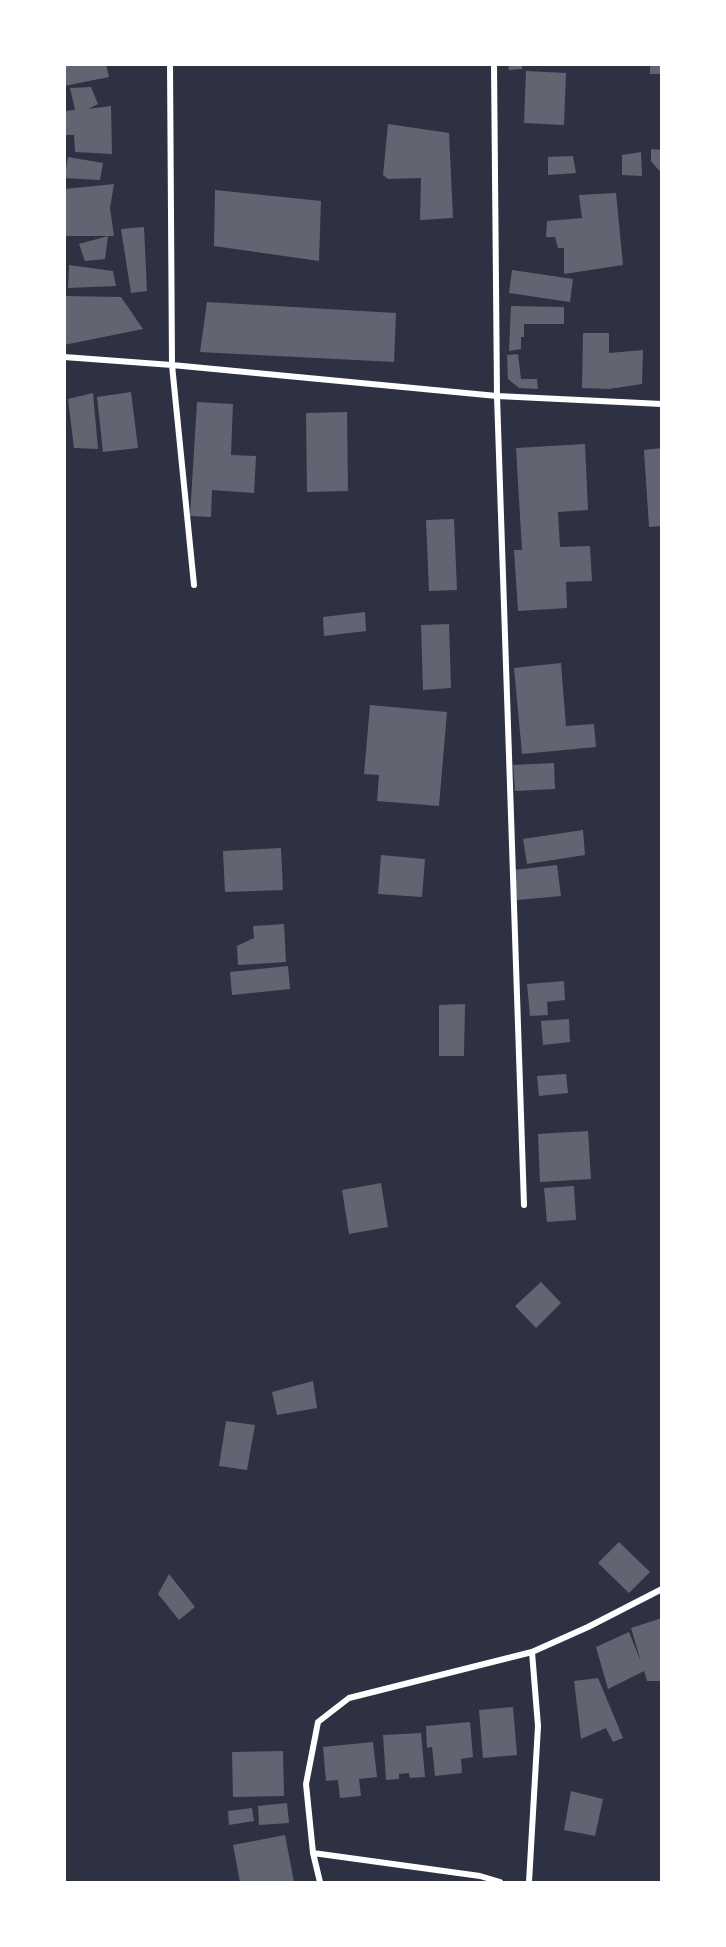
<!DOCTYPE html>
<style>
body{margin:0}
#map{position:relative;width:726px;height:1947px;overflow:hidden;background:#2d3142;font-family:"Titillium Web",sans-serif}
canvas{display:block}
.frame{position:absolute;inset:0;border:66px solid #fff;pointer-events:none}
</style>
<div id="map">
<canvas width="726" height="1947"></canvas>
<div class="frame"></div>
</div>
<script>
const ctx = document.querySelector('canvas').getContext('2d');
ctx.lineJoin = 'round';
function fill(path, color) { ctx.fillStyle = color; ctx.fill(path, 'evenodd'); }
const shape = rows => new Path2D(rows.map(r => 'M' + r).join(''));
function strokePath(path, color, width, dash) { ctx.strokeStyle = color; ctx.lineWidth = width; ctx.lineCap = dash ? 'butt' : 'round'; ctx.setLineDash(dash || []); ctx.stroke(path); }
fill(shape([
 [64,64,106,64,109,77,64,86],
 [508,64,522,64,522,69,509,70],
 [650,64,662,64,662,74,650,74],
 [526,71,566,73,564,125,524,123],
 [91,87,98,104,88,109,111,106,112,154,75,152,74,135,64,135,64,111,75,110,70,88],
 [388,124,449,133,453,218,420,220,421,178,388,179,383,175],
 [651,149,662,150,662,174,651,161],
 [641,152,642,176,622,175,622,155],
 [573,156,576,173,548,175,548,157],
 [68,157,103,163,100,180,64,178],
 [114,184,110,208,114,236,64,236,64,189],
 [215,190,321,201,319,261,214,246],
 [616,193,623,265,564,274,564,248,558,248,555,237,546,237,547,221,582,218,579,195],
 [144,227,147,291,131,293,121,229],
 [108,236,105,259,85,261,79,244],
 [69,265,113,271,116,286,68,288],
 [512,270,573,279,570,302,509,293],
 [64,296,121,297,143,329,64,345],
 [207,302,396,313,394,362,200,352],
 [511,306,564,307,564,324,524,324,524,337,521,337,521,349,509,351],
 [583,333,609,333,609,353,643,350,642,384,609,389,582,388],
 [518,354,521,379,537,379,538,389,519,388,508,379,507,355],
 [131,392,138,448,103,452,97,397],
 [93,393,98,449,74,448,68,399],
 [197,402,233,404,231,455,256,456,254,493,212,490,211,517,190,516],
 [347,412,348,491,307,492,306,413],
 [585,444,588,510,558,512,560,547,590,546,592,581,566,582,567,608,518,611,514,550,522,550,516,448],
 [662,448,662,526,649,527,644,450],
 [454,519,457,590,429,591,426,520],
 [365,612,366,631,324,636,323,617],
 [449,624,451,688,423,690,421,625],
 [561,663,566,726,594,724,596,747,522,754,514,668],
 [370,705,447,712,439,806,377,801,379,775,364,774],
 [554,763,555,789,515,791,513,765],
 [583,830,585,855,527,864,523,839],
 [281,848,283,890,225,892,223,851],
 [381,855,425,859,422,897,378,894],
 [557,865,561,896,517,900,513,870],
 [284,924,286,962,238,965,237,946,254,938,253,926],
 [288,966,290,989,232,995,230,972],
 [564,981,565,1000,547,1002,548,1015,530,1016,527,984],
 [465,1004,464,1056,439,1056,439,1005],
 [569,1019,570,1042,543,1045,541,1021],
 [566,1074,568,1093,539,1096,537,1076],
 [588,1131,591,1179,540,1182,538,1134],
 [381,1183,388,1227,349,1234,342,1190],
 [574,1186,576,1220,547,1222,544,1188],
 [541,1282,561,1303,536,1328,515,1306],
 [313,1381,317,1408,277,1415,272,1392],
 [226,1421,255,1425,247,1470,219,1466],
 [619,1542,650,1572,629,1593,598,1563],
 [169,1574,195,1607,179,1620,158,1594],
 [662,1618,662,1681,647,1681,644,1671,608,1689,596,1647,629,1632,641,1662,631,1628],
 [598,1678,623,1738,613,1742,606,1728,581,1739,574,1681],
 [513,1707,517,1755,483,1758,479,1710],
 [470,1722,473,1757,461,1759,462,1773,435,1776,432,1747,427,1748,426,1726],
 [421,1733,425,1777,410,1778,409,1773,399,1774,399,1779,386,1780,383,1735],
 [373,1742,377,1777,359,1779,361,1796,340,1798,338,1780,326,1781,323,1747],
 [283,1751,284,1796,233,1797,232,1752],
 [571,1791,603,1799,595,1836,564,1830],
 [287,1803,289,1823,259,1825,258,1806],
 [252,1808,254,1821,229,1825,228,1811],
 [285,1835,294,1882,240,1882,233,1845]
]), '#626471');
strokePath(shape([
 [170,64,172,365,194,585],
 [494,64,497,396,524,1205],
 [64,357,172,365,497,396,662,404],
 [313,1853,480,1876,500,1882],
 [320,1882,313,1853,306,1784,318,1722,349,1698,532,1652,588,1627,662,1589],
 [529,1882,538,1726,532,1652]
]), '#fff', 6);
</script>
